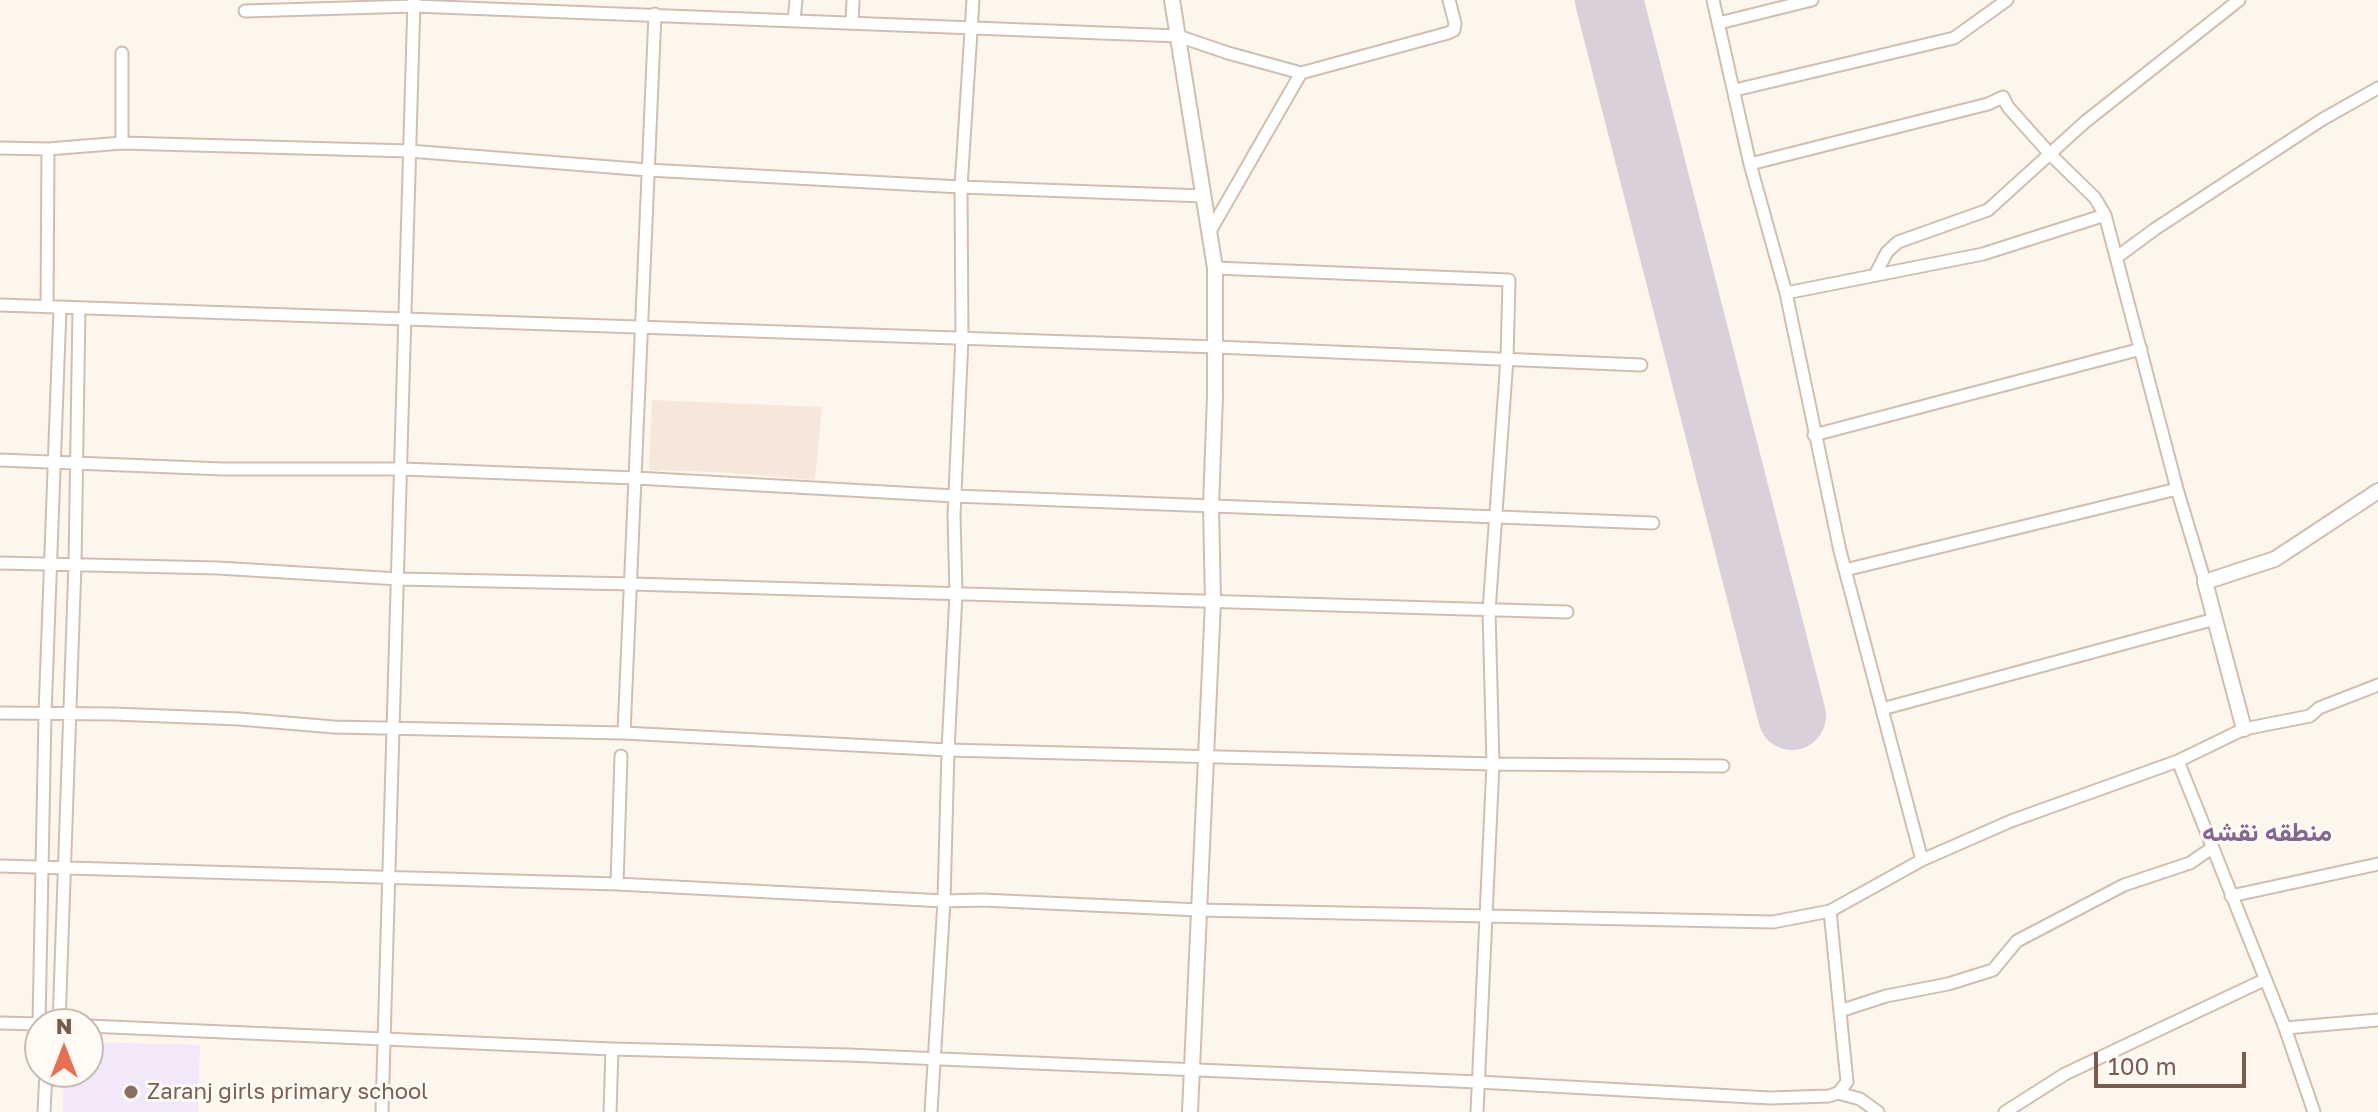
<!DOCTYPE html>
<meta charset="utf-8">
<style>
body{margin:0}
#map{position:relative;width:2378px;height:1112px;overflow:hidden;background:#fdf6ec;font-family:"Golos Text",sans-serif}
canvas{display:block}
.north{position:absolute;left:24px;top:1008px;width:80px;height:80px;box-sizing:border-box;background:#fffaf3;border:2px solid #cabbb1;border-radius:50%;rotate:0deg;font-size:22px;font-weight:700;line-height:32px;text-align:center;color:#7a5c4d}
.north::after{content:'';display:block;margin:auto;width:28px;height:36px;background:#e76f51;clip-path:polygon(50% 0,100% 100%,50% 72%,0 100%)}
.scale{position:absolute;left:2094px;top:1052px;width:152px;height:36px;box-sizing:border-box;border:4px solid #7a5c4d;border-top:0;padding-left:10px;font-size:24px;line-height:28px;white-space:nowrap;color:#7a5c4d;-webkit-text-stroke:6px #fffaf3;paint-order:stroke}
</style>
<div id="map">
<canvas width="2378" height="1112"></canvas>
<div class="north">N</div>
<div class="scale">100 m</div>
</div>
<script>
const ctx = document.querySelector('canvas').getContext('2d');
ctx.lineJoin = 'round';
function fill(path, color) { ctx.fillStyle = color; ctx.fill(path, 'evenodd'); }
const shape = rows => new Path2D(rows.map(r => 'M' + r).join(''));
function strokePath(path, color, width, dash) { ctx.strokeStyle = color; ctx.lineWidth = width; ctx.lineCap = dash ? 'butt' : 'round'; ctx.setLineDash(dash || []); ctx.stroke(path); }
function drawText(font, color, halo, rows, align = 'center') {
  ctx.font = font + ' "Golos Text",Vazirmatn,sans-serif'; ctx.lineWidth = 6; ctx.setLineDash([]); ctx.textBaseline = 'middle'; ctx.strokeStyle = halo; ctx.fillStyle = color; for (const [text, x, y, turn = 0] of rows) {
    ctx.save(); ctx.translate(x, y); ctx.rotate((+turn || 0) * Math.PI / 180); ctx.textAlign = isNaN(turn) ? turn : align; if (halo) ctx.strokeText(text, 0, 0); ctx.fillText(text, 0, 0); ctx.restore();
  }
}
fill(shape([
 [652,400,822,407,815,480,719,472,649,470]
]), '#f5e8da');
fill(shape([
 [88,1042,200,1045,198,1112,63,1112,64,1072,88,1072]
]), '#f3e8fa');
strokePath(shape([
 [1609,0,1792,716]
]), '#dbcfda', 68);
const minor = shape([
 [1713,0,1750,164,1786,293,1840,551,1922,860],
 [245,11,414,6,1178,36,1228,53,1301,73],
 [794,20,796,0],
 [852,22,853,0],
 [1719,23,1812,0],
 [1735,90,1954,38,2007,0],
 [122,143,122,53],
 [0,148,48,149,122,143,409,151,648,170,961,187,1203,196],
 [1750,164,1988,104,2003,97,2008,107,2050,154,2095,198,2105,215,2177,489,2205,582],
 [1209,233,1301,73,1448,33,1454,30,1455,23,1449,0],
 [2117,257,2155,229,2323,119,2378,88],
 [1215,268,1509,280,1507,358,1489,611,1493,764,1477,1112],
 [1875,275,1887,252,1898,242,1988,210,2085,122,2239,0],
 [1786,293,1983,254,2105,215],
 [0,305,1216,347,1641,365],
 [47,307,48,149],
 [1814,435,2141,349],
 [0,460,223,469,403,469,636,478,955,496,1653,523],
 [0,563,218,568,399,579,632,584,1567,612],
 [1845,570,2177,489],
 [1882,709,2215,619],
 [0,713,114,714,239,719,334,727,624,733,948,750,1493,764,1723,766],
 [624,733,655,14],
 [2178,761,2285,1028,2314,1112],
 [0,866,617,884,944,901,982,900,1199,910,1773,922,1830,911,1922,860,2011,821,2178,761,2244,729,2310,716,2319,708,2378,685],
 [617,884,621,756],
 [2231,896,2378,864],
 [1840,1011,1886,996,1948,984,1993,970,2017,941,2124,885,2190,863,2212,848],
 [0,1023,40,1024],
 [39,1024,45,714,60,308],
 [59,1024,75,564,79,309],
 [88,1026,612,1049,848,1055,1478,1082,1770,1098,1829,1096,1838,1093,1847,1082,1830,911],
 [2285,1028,2378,1020],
 [1838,1093,1860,1099,1878,1112],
 [44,1112,46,1072],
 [382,1112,414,0],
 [610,1112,612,1049],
 [931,1112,944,901,948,750,956,594,954,515,962,338,961,187,973,0],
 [2005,1112,2065,1074,2264,980]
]);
const tertiary = shape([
 [1172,0,1215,268,1215,396,1211,506,1213,602,1190,1112],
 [2244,729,2205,582,2275,559,2378,491]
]);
strokePath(minor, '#d1beb0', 15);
strokePath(tertiary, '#d1beb0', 18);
strokePath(minor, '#fff', 11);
strokePath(tertiary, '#fff', 14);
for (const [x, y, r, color] of [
 [131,1092,8,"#8d6e63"]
]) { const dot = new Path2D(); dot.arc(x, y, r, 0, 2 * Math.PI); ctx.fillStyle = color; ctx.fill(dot); strokePath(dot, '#fffaf3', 3); }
drawText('22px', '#785e54', '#fffaf3', [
 ["Zaranj girls primary school",147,1092]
], 'left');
drawText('bold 26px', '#846695', '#fffaf3', [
 ["منطقه نقشه",2267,833]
]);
</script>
